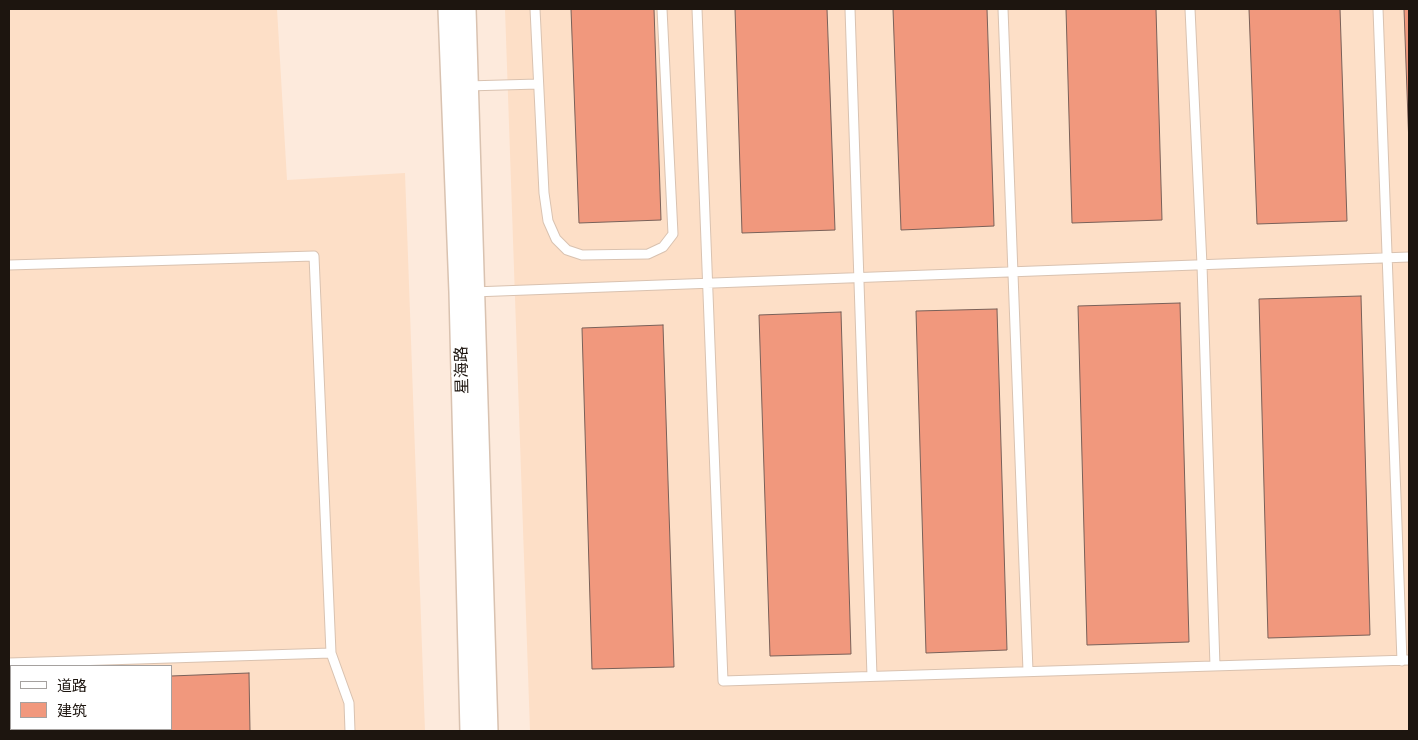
<!DOCTYPE html>
<meta charset="utf-8">
<style>
body{margin:0}
#map{position:relative;width:1418px;height:740px;overflow:hidden;background:#fdeadc;font-family:"Playfair Display","Noto Sans SC",serif}
canvas{display:block}
.frame{position:absolute;inset:0;border:10px solid #1d150f;pointer-events:none}
.legend{position:absolute;left:10px;top:665px;width:162px;height:65px;box-sizing:border-box;background:#fff;border:1px solid #a5a19f;margin:0;padding:6px 9px;list-style:none;font-size:15px;color:#1d150f}
.legend li{display:flex;align-items:center;gap:10px;height:25px}
.legend b{width:25px;border:1px solid #a5a19f}
</style>
<div id="map">
<canvas width="1418" height="740"></canvas>
<div class="frame"></div>
<ul class="legend">
<li><b style="height:6px;background:#fff"></b>道路</li>
<li><b style="height:14px;background:#f1987d"></b>建筑</li>
</ul>
</div>
<script>
const ctx = document.querySelector('canvas').getContext('2d');
ctx.lineJoin = 'round';
function fill(path, color) { ctx.fillStyle = color; ctx.fill(path, 'evenodd'); }
const shape = rows => new Path2D(rows.map(r => 'M' + r).join(''));
function strokePath(path, color, width, dash) { ctx.strokeStyle = color; ctx.lineWidth = width; ctx.lineCap = dash ? 'butt' : 'round'; ctx.setLineDash(dash || []); ctx.stroke(path); }
function drawText(font, color, halo, rows, align = 'center') {
  ctx.font = font + ' "Playfair Display","Noto Sans SC",serif'; ctx.lineWidth = 4.5; ctx.setLineDash([]); ctx.textBaseline = 'middle'; ctx.strokeStyle = halo; ctx.fillStyle = color; for (const [text, x, y, turn = 0] of rows) {
    ctx.save(); ctx.translate(x, y); ctx.rotate((+turn || 0) * Math.PI / 180); ctx.textAlign = isNaN(turn) ? turn : align; if (halo) ctx.strokeText(text, 0, 0); ctx.fillText(text, 0, 0); ctx.restore();
  }
}
fill(shape([
 [9,9,277,9,287,180,405,173,425,731,9,731],
 [11,666,171,666,171,729,11,729],
 [505,9,1409,9,1409,731,530,731]
]), '#fddfc7');
const building = shape([
 [571,9,654,9,661,220,579,223,571,9],
 [735,9,827,9,835,230,742,233,735,9],
 [893,9,987,9,994,226,901,230,893,9],
 [1066,9,1156,9,1162,220,1072,223,1066,9],
 [1249,9,1340,9,1347,221,1257,224,1249,9],
 [1404,9,1409,9,1409,146,1404,9],
 [1361,296,1370,635,1268,638,1259,299,1361,296],
 [1180,303,1189,642,1087,645,1078,306,1180,303],
 [997,309,1007,650,926,653,916,311,997,309],
 [841,312,851,654,770,656,759,315,841,312],
 [663,325,674,667,592,669,582,328,663,325],
 [249,673,250,731,9,731,9,680,11,680,11,729,171,729,171,676,249,673]
]);
fill(building, '#f1987d');
strokePath(building, '#7a6159', 1);
const service = shape([
 [535,9,544,193,548,221,556,239,567,250,582,255,648,254,663,247,673,234,662,9],
 [697,9,723,681,1409,660],
 [850,9,872,676],
 [1003,9,1028,671],
 [1190,9,1202,265,1215,666],
 [1378,9,1402,661],
 [467,86,538,84],
 [9,265,314,256,331,653,349,703,350,731],
 [473,292,1409,257],
 [9,663,331,653]
]);
const tertiary = shape([
 [449,9,460,292,471,731],
 [465,9,487,731]
]);
strokePath(service, '#d9c2b0', 11);
strokePath(tertiary, '#d9c2b0', 24);
strokePath(service, '#fff', 9);
strokePath(tertiary, '#fff', 21);
drawText('16px', '#1d150f', '#fff', [
 ["星海路",462,370,-91]
]);
</script>
